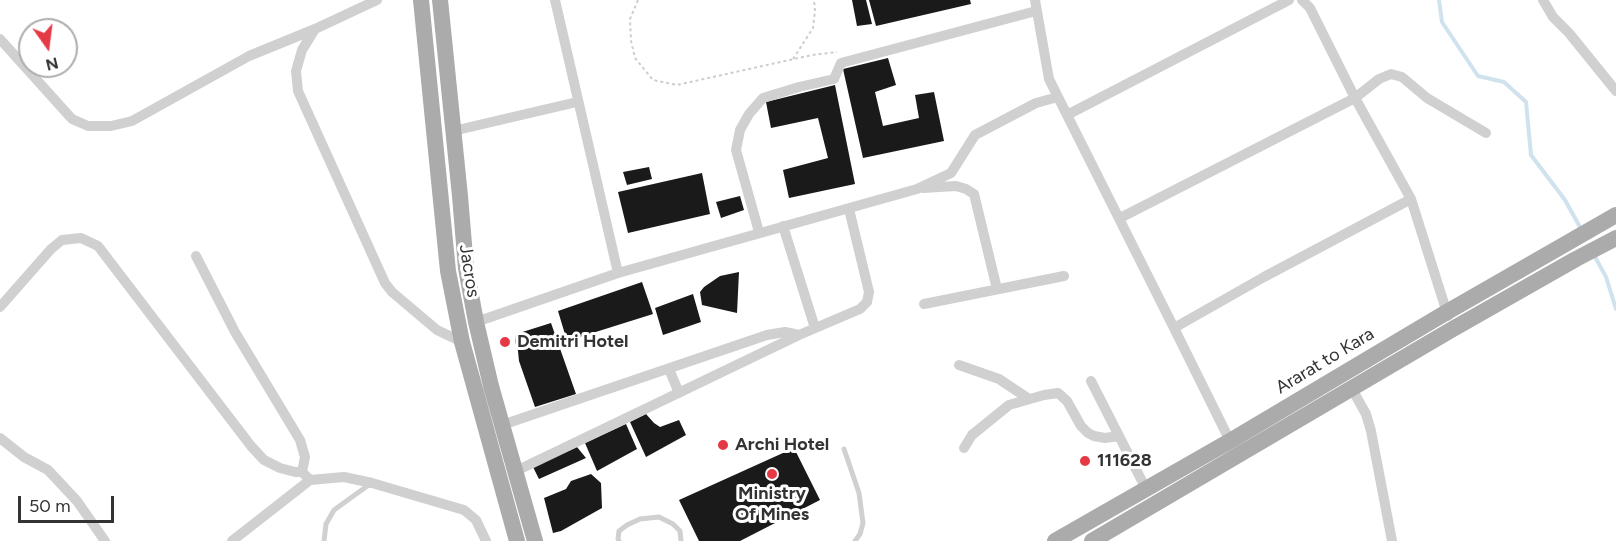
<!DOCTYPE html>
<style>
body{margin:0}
#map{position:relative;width:1616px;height:541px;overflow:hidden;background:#fff;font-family:Figtree,sans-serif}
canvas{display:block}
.north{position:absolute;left:18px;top:18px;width:60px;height:60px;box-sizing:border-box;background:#fff;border:2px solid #adadad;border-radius:50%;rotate:166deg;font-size:16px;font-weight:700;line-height:24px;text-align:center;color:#333}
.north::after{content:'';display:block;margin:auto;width:21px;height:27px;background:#e63946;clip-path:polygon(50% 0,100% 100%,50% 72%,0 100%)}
.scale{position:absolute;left:18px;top:496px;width:96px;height:27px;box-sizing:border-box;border:3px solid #333;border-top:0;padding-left:8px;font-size:18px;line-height:21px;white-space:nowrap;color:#333;-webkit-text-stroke:4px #fff;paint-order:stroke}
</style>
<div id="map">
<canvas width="1616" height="541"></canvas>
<div class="north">N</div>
<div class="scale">50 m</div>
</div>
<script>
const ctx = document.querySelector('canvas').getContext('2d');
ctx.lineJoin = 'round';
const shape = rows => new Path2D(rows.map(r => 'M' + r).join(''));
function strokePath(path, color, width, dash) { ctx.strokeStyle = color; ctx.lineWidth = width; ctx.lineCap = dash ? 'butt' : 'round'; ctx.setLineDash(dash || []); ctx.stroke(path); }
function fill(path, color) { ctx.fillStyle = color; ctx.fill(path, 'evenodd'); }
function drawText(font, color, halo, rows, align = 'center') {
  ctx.font = font + ' Figtree,sans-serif'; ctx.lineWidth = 6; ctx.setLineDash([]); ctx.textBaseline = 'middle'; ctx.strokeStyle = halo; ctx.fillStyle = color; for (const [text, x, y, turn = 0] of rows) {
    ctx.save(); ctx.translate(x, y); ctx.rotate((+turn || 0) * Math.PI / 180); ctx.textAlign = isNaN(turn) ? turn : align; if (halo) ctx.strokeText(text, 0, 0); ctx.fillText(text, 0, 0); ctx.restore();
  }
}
strokePath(shape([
 [1439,0,1442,22,1478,76,1504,82,1526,102,1531,155,1565,200,1581,229],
 [1594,255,1606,277,1616,309]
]), '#cfe2ee', 4);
fill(shape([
 [852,0,866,0,872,24,857,26],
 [869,0,970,0,971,4,876,26],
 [888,58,896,85,875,92,883,126,919,118,915,95,934,92,944,141,863,158,843,69],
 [835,85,855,184,789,198,783,170,828,158,818,118,771,128,766,102],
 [649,167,652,179,627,185,623,172],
 [702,173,710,214,628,233,618,192],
 [740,196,744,210,721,218,716,202],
 [739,272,737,313,702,305,700,292,704,287,720,276],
 [642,282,653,314,567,341,558,311],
 [693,294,701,322,663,335,655,308],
 [551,323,576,394,535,407,519,361,518,351,515,342,516,334],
 [646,414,654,423,660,427,679,420,686,435,646,457,630,422],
 [626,424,637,449,597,471,585,443],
 [577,447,586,458,539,479,533,467],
 [794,448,820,500,740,541,699,541,679,500],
 [591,474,601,483,602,508,561,531,553,533,544,498,566,489,571,481]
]), '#1a1a1a');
strokePath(shape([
 [638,0,630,19,631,41,635,58,653,80,677,85,812,55,837,52],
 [793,59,813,28,815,11,814,0]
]), '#cdcdcd', 2, [3, 3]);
strokePath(shape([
 [844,449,859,493,863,523,860,534,855,541],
 [324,541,326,524,334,510,370,484],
 [619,541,618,539,619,531,627,525,640,519,659,517,673,524,680,531,681,541]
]), '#d0d0d0', 5);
strokePath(shape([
 [555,0,618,273],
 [1035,0,1049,79,1067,115],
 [1289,0,1067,115,1174,328,1264,277,1411,199],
 [1302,0,1310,8,1355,98,1411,199,1448,316],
 [1543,0,1553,17,1569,33,1616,91],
 [315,29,302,50,296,71,298,91,385,283,392,292,437,330,462,342],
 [0,39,72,119,88,126,111,126,132,121,249,56,315,29,377,0],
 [453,131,577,102],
 [923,188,956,186,966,189,974,194,997,289],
 [1120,218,1355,98,1379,79,1391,74,1402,77,1427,98,1486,133],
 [783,226,815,328],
 [759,232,736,150,740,130,749,114,763,98,799,87,834,79,841,63,1036,11],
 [196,256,235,332,300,440,305,457,302,472],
 [924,304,1064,276],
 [0,307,51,249,62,240,81,238,98,246,251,446,264,460,280,468,295,472,302,472,310,480],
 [476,322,618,273,917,189,951,173,975,135,1036,103,1058,97],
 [1174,328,1230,441],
 [959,365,999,379,1029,399],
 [669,369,679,393],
 [1091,381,1146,489],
 [1352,389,1366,414,1371,431,1392,541],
 [502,425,767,335,785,332,799,335],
 [0,438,24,457,48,470,77,501,105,541],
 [964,448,972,435,1009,405,1044,395,1058,393,1067,401,1081,426,1088,433,1094,436,1105,438,1119,436],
 [516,471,799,335,860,309,867,302,869,292,849,209],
 [232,541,310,480,344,477,372,483,464,510,476,520,486,541]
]), '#d0d0d0', 10);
strokePath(shape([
 [421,0,448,271,462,342,517,541],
 [440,0,460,196,466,268,476,322,491,386,535,541],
 [1055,541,1230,441,1447,312,1616,215],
 [1092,541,1451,330,1576,259,1616,238]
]), '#ababab', 16);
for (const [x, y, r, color] of [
 [505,342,6,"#e63946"],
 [723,445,6,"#e63946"],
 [1085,461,6,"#e63946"],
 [772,474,6,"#e63946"]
]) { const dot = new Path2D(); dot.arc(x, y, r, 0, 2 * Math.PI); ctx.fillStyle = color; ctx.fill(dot); strokePath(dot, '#fff', 2); }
drawText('18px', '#333', '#fff', [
 ["Jacros",469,271,81],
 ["Ararat to Kara",1325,361,-31]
]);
drawText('bold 18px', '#333', '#fff', [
 ["Demitri Hotel",517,342],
 ["Archi Hotel",735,445],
 ["111628",1097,461],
 ["Ministry",772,494,"center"],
 ["Of Mines",772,515,"center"]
], 'left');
</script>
